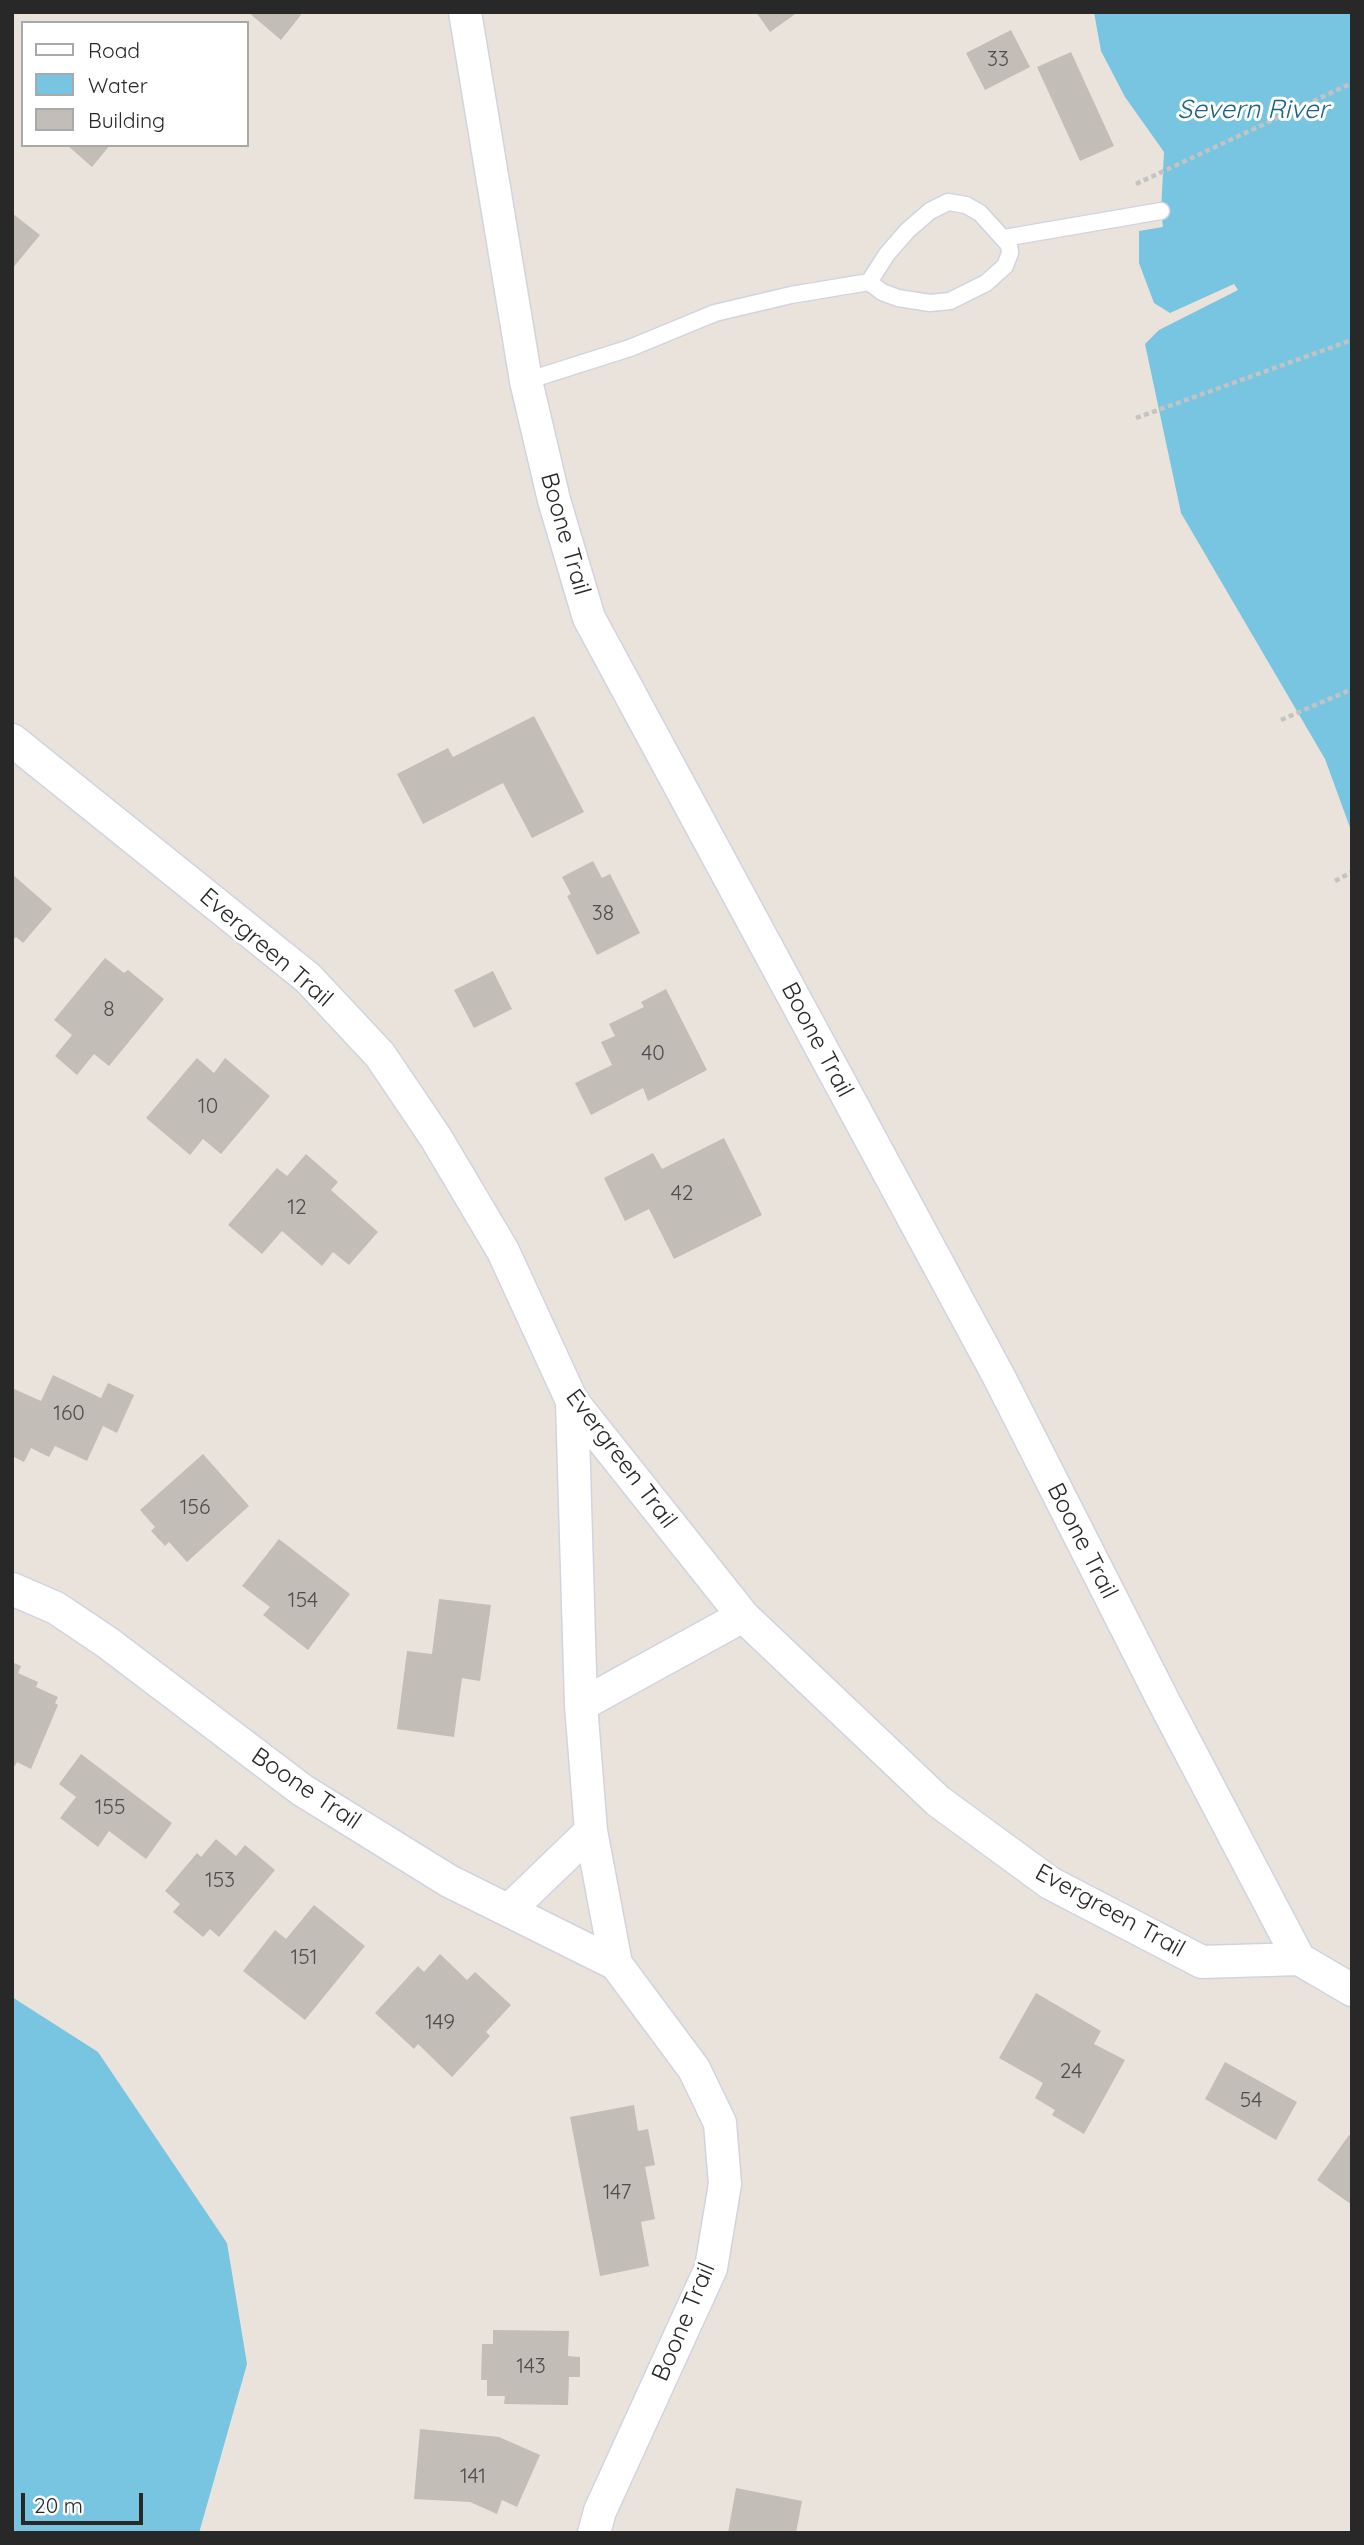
<!DOCTYPE html>
<style>
body{margin:0}
#map{position:relative;width:1364px;height:2545px;overflow:hidden;background:#e9e3db;font-family:Quicksand,sans-serif}
canvas{display:block}
.frame{position:absolute;inset:0;border:14px solid #282828;pointer-events:none}
.legend{position:absolute;left:21px;top:21px;width:228px;height:126px;box-sizing:border-box;background:#fff;border:2px solid #a9a9a9;margin:0;padding:9px 12px;list-style:none;font-size:21px;color:#282828}
.legend li{display:flex;align-items:center;gap:14px;height:35px}
.legend b{width:35px;border:2px solid #a9a9a9}
.scale{position:absolute;left:21px;top:2493px;width:122px;height:32px;box-sizing:border-box;border:4px solid #282828;border-top:0;padding-left:9px;font-size:21px;line-height:24px;white-space:nowrap;color:#282828;-webkit-text-stroke:5px #fff;paint-order:stroke}
</style>
<div id="map">
<canvas width="1364" height="2545"></canvas>
<div class="frame"></div>
<ul class="legend">
<li><b style="height:9px;background:#fff"></b>Road</li>
<li><b style="height:19px;background:#78c5e1"></b>Water</li>
<li><b style="height:19px;background:#c2bdb7"></b>Building</li>
</ul>
<div class="scale">20 m</div>
</div>
<script>
const ctx = document.querySelector('canvas').getContext('2d');
ctx.lineJoin = 'round';
function fill(path, color) { ctx.fillStyle = color; ctx.fill(path, 'evenodd'); }
const shape = rows => new Path2D(rows.map(r => 'M' + r).join(''));
function strokePath(path, color, width, dash) { ctx.strokeStyle = color; ctx.lineWidth = width; ctx.lineCap = dash ? 'butt' : 'round'; ctx.setLineDash(dash || []); ctx.stroke(path); }
function drawText(font, color, halo, rows, align = 'center') {
  ctx.font = font + ' Quicksand,sans-serif'; ctx.lineWidth = 6; ctx.setLineDash([]); ctx.textBaseline = 'middle'; ctx.strokeStyle = halo; ctx.fillStyle = color; for (const [text, x, y, turn = 0] of rows) {
    ctx.save(); ctx.translate(x, y); ctx.rotate((+turn || 0) * Math.PI / 180); ctx.textAlign = isNaN(turn) ? turn : align; if (halo) ctx.strokeText(text, 0, 0); ctx.fillText(text, 0, 0); ctx.restore();
  }
}
fill(shape([
 [1094,12,1352,12,1352,833,1325,759,1181,513,1145,344,1159,330,1238,290,1234,284,1170,313,1154,303,1139,263,1139,231,1163,227,1161,211,1164,152,1125,97,1101,51],
 [12,1997,98,2052,227,2243,247,2364,199,2533,12,2533]
]), '#78c5e1');
fill(shape([
 [248,12,298,12,301,15,281,40],
 [756,12,798,12,770,32],
 [1011,30,1030,67,985,90,966,53],
 [1071,52,1114,146,1080,161,1037,67],
 [67,145,110,145,92,167],
 [12,213,40,235,12,269],
 [534,716,584,812,532,838,503,783,423,824,397,774,448,748,453,757],
 [593,861,602,878,610,874,640,933,597,955,567,896,571,894,562,877],
 [12,874,52,909,23,943,16,937,12,941],
 [105,958,124,973,128,970,164,999,109,1066,94,1054,77,1075,55,1056,72,1035,54,1020],
 [493,971,512,1009,474,1028,454,990],
 [666,989,707,1070,648,1101,643,1088,591,1115,575,1083,612,1065,601,1042,615,1036,609,1024,644,1007,641,1002],
 [197,1058,214,1073,225,1058,270,1096,221,1154,203,1139,190,1155,146,1118],
 [724,1138,762,1215,674,1259,649,1209,625,1221,604,1178,653,1153,662,1169],
 [306,1154,338,1182,331,1190,378,1232,349,1265,333,1252,322,1266,282,1231,262,1254,228,1225,277,1168,287,1176],
 [53,1375,101,1398,108,1383,134,1395,117,1433,103,1426,87,1461,55,1446,49,1457,31,1448,24,1462,12,1456,12,1388,41,1401],
 [203,1454,249,1506,187,1562,169,1542,165,1546,151,1531,155,1527,140,1510],
 [279,1539,350,1594,308,1650,263,1615,270,1607,242,1586],
 [439,1599,491,1605,480,1681,462,1678,454,1737,397,1729,407,1651,432,1654],
 [12,1662,21,1666,18,1673,38,1682,36,1687,58,1697,55,1703,58,1705,31,1769,17,1762,15,1766,12,1765],
 [81,1754,172,1823,146,1859,109,1831,98,1847,60,1818,76,1797,59,1784],
 [216,1839,236,1856,245,1845,275,1870,219,1937,210,1929,203,1937,173,1912,180,1904,165,1891,197,1853,201,1857],
 [314,1905,365,1946,305,2020,243,1971,275,1930,286,1939],
 [440,1954,467,1980,475,1972,511,2005,486,2032,490,2036,452,2077,418,2044,414,2049,375,2013,418,1966,424,1972],
 [1036,1993,1101,2031,1094,2044,1125,2060,1084,2134,1052,2115,1055,2110,1035,2098,1043,2083,999,2058],
 [1225,2062,1297,2102,1276,2140,1205,2099],
 [634,2105,638,2131,648,2129,655,2165,645,2167,655,2219,641,2222,649,2266,600,2276,570,2117],
 [1349,2135,1352,2137,1352,2205,1317,2180],
 [493,2330,569,2331,568,2356,580,2357,580,2377,569,2377,568,2405,504,2404,505,2396,487,2396,487,2380,481,2380,482,2344,493,2344],
 [420,2429,499,2437,540,2455,517,2507,502,2500,497,2514,470,2502,414,2499],
 [736,2488,802,2501,796,2533,728,2533]
]), '#c2bdb7');
const service = shape([
 [1004,238,1161,211],
 [526,381,630,348,715,313,791,295,869,282,887,254,908,230,930,211,948,202,966,205,980,213,1009,245,1010,253,1005,266,986,283,950,301,930,303,898,298,882,292,869,282]
]);
const minor = shape([
 [465,12,526,381,554,500,589,618,998,1375,1164,1702,1299,1959,1352,1990],
 [12,740,308,978,380,1055,436,1138,503,1251,572,1401,743,1616,938,1801,1050,1883,1202,1962,1299,1959],
 [572,1401,581,1705,591,1831,616,1964,694,2069,720,2123,725,2184,711,2268,600,2511,594,2533],
 [12,1589,56,1608,108,1643,302,1790,449,1881,616,1964],
 [581,1705,743,1616],
 [509,1910,591,1831]
]);
strokePath(service, '#d1d4e0', 19);
strokePath(minor, '#d1d4e0', 35);
strokePath(shape([
 [1136,184,1352,83],
 [1136,418,1352,340],
 [1281,720,1352,689],
 [1335,881,1352,872]
]), '#c3c3c3', 4.5, [5, 3.5]);
strokePath(service, '#fff', 16);
strokePath(minor, '#fff', 32);
drawText('21px', '#4e4d4c', null, [
 ["33",998,60],
 ["38",603,914],
 ["8",109,1010],
 ["40",653,1054],
 ["10",208,1107],
 ["42",682,1194],
 ["12",297,1208],
 ["160",69,1414],
 ["156",195,1508],
 ["154",303,1601],
 ["155",110,1808],
 ["153",220,1881],
 ["151",304,1958],
 ["149",440,2023],
 ["24",1071,2072],
 ["54",1251,2101],
 ["147",617,2193],
 ["143",531,2367],
 ["141",473,2477]
]);
drawText('24px', '#282828', '#fff', [
 ["Boone Trail",565,534,74],
 ["Evergreen Trail",266,948,41],
 ["Boone Trail",817,1040,62],
 ["Evergreen Trail",621,1459,53],
 ["Boone Trail",1082,1541,63],
 ["Boone Trail",306,1789,34],
 ["Evergreen Trail",1110,1911,29],
 ["Boone Trail",684,2322,-67]
]);
drawText('italic 26px', '#1b638a', '#fff', [
 ["Severn River",1253,110]
]);
</script>
